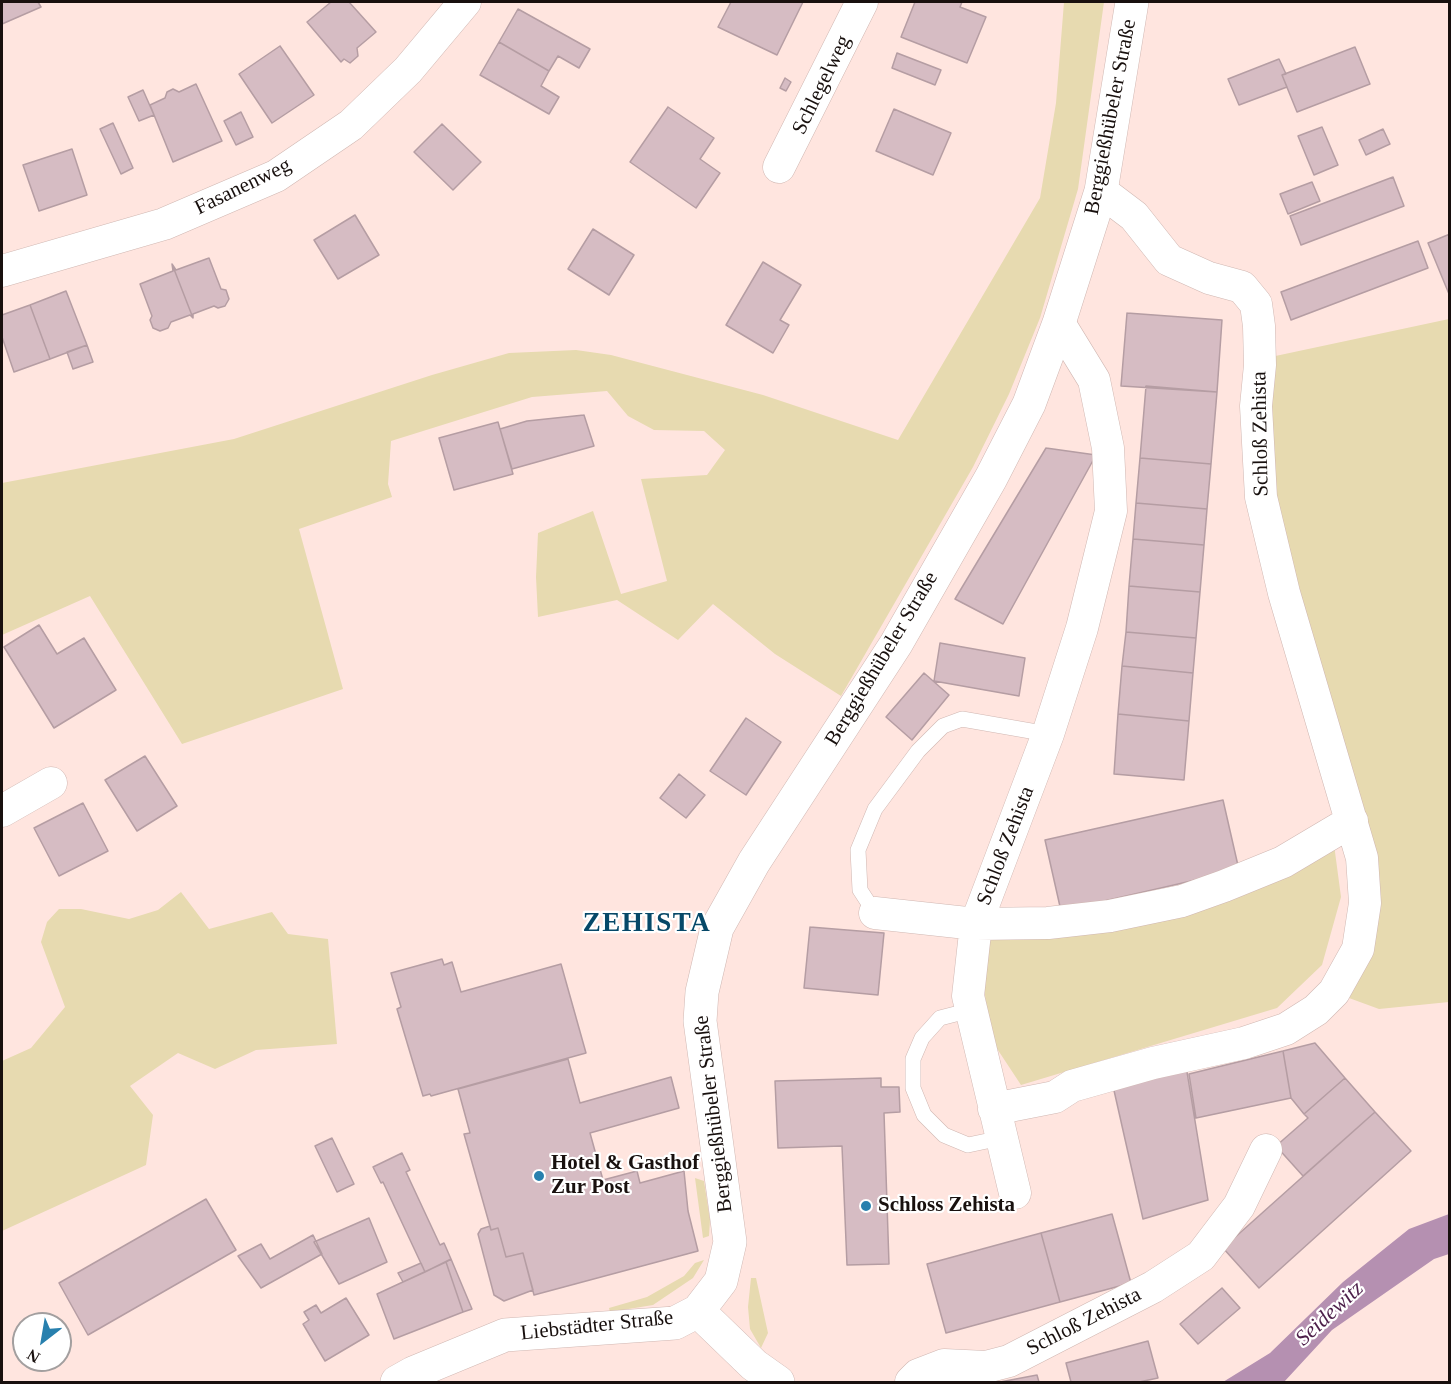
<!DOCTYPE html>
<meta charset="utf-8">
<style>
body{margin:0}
#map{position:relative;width:1451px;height:1384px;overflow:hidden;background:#ffe5df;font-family:Georgia,serif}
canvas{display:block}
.frame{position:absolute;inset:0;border:3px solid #18100e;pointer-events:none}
.north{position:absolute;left:12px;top:1312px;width:60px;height:60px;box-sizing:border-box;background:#fff;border:2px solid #a39f9f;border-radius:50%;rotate:211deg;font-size:16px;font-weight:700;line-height:24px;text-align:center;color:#18100e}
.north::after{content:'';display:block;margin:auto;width:21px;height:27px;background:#2880ae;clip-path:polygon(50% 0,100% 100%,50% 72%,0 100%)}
</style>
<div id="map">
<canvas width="1451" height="1384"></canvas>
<div class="frame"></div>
<div class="north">N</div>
</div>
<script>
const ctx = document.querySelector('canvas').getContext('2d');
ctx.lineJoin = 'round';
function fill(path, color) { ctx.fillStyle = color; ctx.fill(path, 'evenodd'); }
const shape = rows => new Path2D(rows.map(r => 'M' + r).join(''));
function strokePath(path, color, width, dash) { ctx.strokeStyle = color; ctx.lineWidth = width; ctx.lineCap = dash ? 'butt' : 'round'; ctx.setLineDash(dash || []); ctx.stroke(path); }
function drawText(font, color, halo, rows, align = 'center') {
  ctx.font = font + ' Georgia,serif'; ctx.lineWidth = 4.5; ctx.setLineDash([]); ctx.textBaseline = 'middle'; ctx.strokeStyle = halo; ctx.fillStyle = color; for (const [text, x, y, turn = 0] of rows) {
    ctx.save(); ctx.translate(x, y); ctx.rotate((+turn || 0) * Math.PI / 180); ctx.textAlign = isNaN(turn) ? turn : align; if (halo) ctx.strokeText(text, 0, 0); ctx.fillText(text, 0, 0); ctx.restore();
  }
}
fill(shape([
 [1064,2,1104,2,1078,189,1040,318,1009,394,973,467,841,696,775,654,713,604,678,640,617,600,538,617,536,577,538,533,593,511,621,594,667,581,641,479,707,475,725,450,704,431,654,430,628,416,607,391,532,397,391,441,388,484,392,497,299,529,343,689,182,744,90,596,2,635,2,483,234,439,432,375,509,353,576,350,611,355,763,395,898,440,1040,198,1056,103],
 [1449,319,1449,1002,1379,1009,1349,998,1374,946,1377,901,1267,495,1266,358],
 [1333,837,1341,897,1322,965,1277,1008,1021,1085,988,1035,980,928,1081,925],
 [181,892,209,929,272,912,288,934,328,939,337,1044,256,1050,215,1069,178,1053,130,1086,153,1115,146,1165,2,1231,2,1061,31,1048,65,1007,41,942,47,922,59,909,81,909,129,919,158,910],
 [695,1178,704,1181,710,1220,709,1236,703,1238],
 [704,1260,693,1278,653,1305,610,1312,609,1308,647,1297,684,1276,695,1263],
 [751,1278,756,1278,768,1333,761,1348,750,1329,748,1307]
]), '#e7dab0');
fill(shape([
 [1449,1214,1449,1254,1434,1259,1332,1330,1284,1382,1223,1382,1270,1353,1343,1282,1409,1229]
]), '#b590b1');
const building = shape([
 [2,2,38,2,41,7,2,24,2,2],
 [331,2,349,2,376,32,357,48,358,56,350,63,344,59,341,62,307,22,331,2],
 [731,2,803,2,777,55,718,27,731,2],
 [915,2,962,2,960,7,986,17,967,63,901,37,915,2],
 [518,9,590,49,579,68,558,56,549,71,499,42,518,9],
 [499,42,549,71,541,86,559,97,549,114,480,75,499,42],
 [280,46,314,95,272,123,239,74,280,46],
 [1355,47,1370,84,1297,112,1282,75,1355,47],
 [897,53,941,70,935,85,892,68,897,53],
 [1279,59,1286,74,1282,75,1287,87,1239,105,1228,79,1279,59],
 [785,78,791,82,786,91,780,88,785,78],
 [196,84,222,141,173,162,150,105,165,98,167,92,173,89,179,92,196,84],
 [143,90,154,115,139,121,128,97,143,90],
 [668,107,714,138,700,159,720,173,696,208,630,162,668,107],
 [894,109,951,133,933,175,876,151,894,109],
 [241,112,253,137,236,145,224,121,241,112],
 [113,123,133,168,121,174,100,129,113,123],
 [442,124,481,162,453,190,414,152,442,124],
 [1322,127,1338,165,1314,175,1298,136,1322,127],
 [1383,129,1390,144,1366,155,1359,140,1383,129],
 [72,149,87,195,39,211,23,165,72,149],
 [1393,177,1404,206,1301,245,1290,216,1393,177],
 [1312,182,1320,201,1288,214,1280,194,1312,182],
 [355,215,379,255,338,279,314,240,355,215],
 [593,229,634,255,609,295,568,269,593,229],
 [1450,234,1450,294,1449,294,1428,243,1450,234],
 [1418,241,1428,268,1291,320,1281,292,1418,241],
 [209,258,221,289,226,290,229,299,225,306,218,308,214,306,193,314,193,318,172,264,176,270,209,258],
 [763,262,801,285,780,320,789,325,773,353,726,325,763,262],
 [172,264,193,318,190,315,171,322,168,328,160,331,153,328,150,320,152,316,140,284,173,271,172,264],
 [66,291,87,345,50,359,30,305,66,291],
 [30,305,50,359,14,372,2,337,2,315,30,305],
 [1127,313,1222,320,1217,392,1121,386,1127,313],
 [87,345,93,362,73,369,67,352,87,345],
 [1146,386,1217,392,1211,464,1140,458,1146,386],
 [584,415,594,446,512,469,500,429,527,421,584,415],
 [498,422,513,474,454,490,439,438,498,422],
 [1046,448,1096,455,1003,624,955,599,1046,448],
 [1140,458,1211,464,1207,509,1136,503,1140,458],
 [1136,503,1207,509,1204,545,1133,539,1136,503],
 [1133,539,1204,545,1200,592,1129,586,1133,539],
 [1129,586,1200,592,1196,638,1126,632,1129,586],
 [39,625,57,654,84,638,116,690,54,728,4,647,39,625],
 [1126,632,1196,638,1193,673,1122,666,1126,632],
 [940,643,1025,658,1019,696,934,681,940,643],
 [1122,666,1193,673,1189,721,1118,714,1122,666],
 [924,673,949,695,912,740,886,717,924,673],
 [1118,714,1189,721,1184,780,1114,774,1118,714],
 [746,718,781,742,746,795,710,771,746,718],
 [145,756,177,806,137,831,105,780,145,756],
 [679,774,705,795,686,818,660,798,679,774],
 [1223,800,1239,870,1061,911,1045,840,1223,800],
 [83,803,108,851,59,876,34,828,83,803],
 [810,927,884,933,878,995,804,988,810,927],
 [442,959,444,965,452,962,461,992,561,964,586,1053,431,1096,430,1094,423,1096,397,1009,401,1007,391,973,442,959],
 [1315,1043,1345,1078,1304,1114,1291,1098,1283,1051,1315,1043],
 [1283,1051,1291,1098,1196,1118,1189,1074,1283,1051],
 [568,1059,580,1103,671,1077,679,1108,590,1133,603,1180,637,1171,640,1183,684,1171,688,1211,698,1251,534,1295,523,1253,506,1257,498,1228,491,1230,464,1134,470,1133,458,1089,568,1059],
 [1186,1066,1208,1200,1143,1219,1113,1086,1186,1066],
 [881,1078,881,1087,899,1087,900,1112,884,1113,889,1264,847,1265,842,1146,778,1148,775,1081,881,1078],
 [1345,1078,1375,1112,1303,1176,1276,1146,1308,1118,1304,1114,1345,1078],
 [1375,1112,1411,1151,1259,1288,1223,1248,1375,1112],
 [332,1138,354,1184,337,1192,315,1146,332,1138],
 [402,1153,410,1170,406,1172,440,1245,444,1243,451,1259,425,1272,383,1182,381,1183,373,1167,402,1153],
 [206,1199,236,1250,88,1335,59,1283,206,1199],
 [1112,1214,1131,1283,1060,1302,1041,1233,1112,1214],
 [369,1218,387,1262,339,1284,314,1242,369,1218],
 [490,1226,491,1230,498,1228,506,1257,523,1253,533,1290,504,1301,494,1295,478,1234,481,1229,490,1226],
 [1041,1233,1060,1302,946,1333,927,1264,1041,1233],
 [313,1235,322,1254,261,1288,238,1256,261,1244,270,1259,313,1235],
 [451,1259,472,1309,463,1312,446,1262,451,1259],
 [446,1262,463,1312,394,1339,377,1294,446,1262],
 [421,1263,425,1272,403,1282,398,1273,421,1263],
 [1222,1288,1240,1308,1198,1344,1180,1324,1222,1288],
 [346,1298,369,1335,325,1361,303,1324,309,1320,304,1312,316,1305,321,1313,346,1298],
 [1148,1341,1158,1378,1139,1382,1071,1382,1066,1363,1148,1341],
 [1037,1375,1039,1382,1000,1382,1037,1375]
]);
fill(building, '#d6bcc3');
strokePath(building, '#b59da3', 1.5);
const lane = shape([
 [875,913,860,890,858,850,875,809,918,751,943,726,962,719,1048,734],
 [971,1010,940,1018,922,1038,913,1059,913,1088,924,1115,944,1135,968,1145,1001,1138]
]);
const street = shape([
 [779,167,862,2],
 [2,271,164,224,276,176,351,125,408,70,465,2],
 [2,811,51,783],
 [875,913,976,924,1048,923,1110,916,1182,901,1224,886,1283,862,1352,821],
 [994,1109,1055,1097,1072,1086,1153,1063,1244,1043,1286,1029,1316,1010,1334,992,1358,949,1365,903,1362,858,1284,593,1261,497,1256,406,1260,365,1259,326,1256,304,1242,287,1209,278,1169,260,1134,216,1101,191],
 [1015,1193,968,996,976,924,1048,734,1082,628,1111,511,1108,448,1094,380,1059,323],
 [911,1382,918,1375,944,1365,986,1367,1009,1361,1153,1287,1201,1256,1239,1206,1266,1150]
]);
const secondary = shape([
 [698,1311,754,1365,778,1382],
 [397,1382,413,1373,505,1335,675,1323,698,1311,721,1281,730,1242,700,1021,702,992,717,928,754,862,896,644,991,478,1029,404,1059,323,1101,191,1132,2]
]);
strokePath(lane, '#d0b7b2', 16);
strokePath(street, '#d0b7b2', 33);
strokePath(secondary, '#d0b7b2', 34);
strokePath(lane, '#fff', 15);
strokePath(street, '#fff', 32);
strokePath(secondary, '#fff', 33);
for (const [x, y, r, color] of [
 [539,1176,6,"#2880ae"],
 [866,1206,6,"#2880ae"]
]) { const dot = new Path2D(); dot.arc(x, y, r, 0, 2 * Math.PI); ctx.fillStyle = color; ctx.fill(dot); strokePath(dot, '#fff', 2); }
drawText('21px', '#18100e', '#fff', [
 ["Schlegelweg",822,85,-64],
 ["Berggießhübeler Straße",1111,117,-79],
 ["Fasanenweg",243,187,-26],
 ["Schloß Zehista",1261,434,-91],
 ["Berggießhübeler Straße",882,659,-59],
 ["Schloß Zehista",1006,846,-69],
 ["Berggießhübeler Straße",714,1114,-97],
 ["Schloß Zehista",1084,1322,-27],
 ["Liebstädter Straße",597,1326,-6]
]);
drawText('bold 21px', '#18100e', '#fff', [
 ["Hotel & Gasthof",551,1164],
 ["Zur Post",551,1188],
 ["Schloss Zehista",878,1206]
], 'left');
drawText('italic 22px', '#4c1e49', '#fff', [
 ["Seidewitz",1330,1314,-43]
]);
ctx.letterSpacing = '1.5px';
drawText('bold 27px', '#064868', '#fff', [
 ["ZEHISTA",647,924]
]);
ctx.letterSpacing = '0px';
</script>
